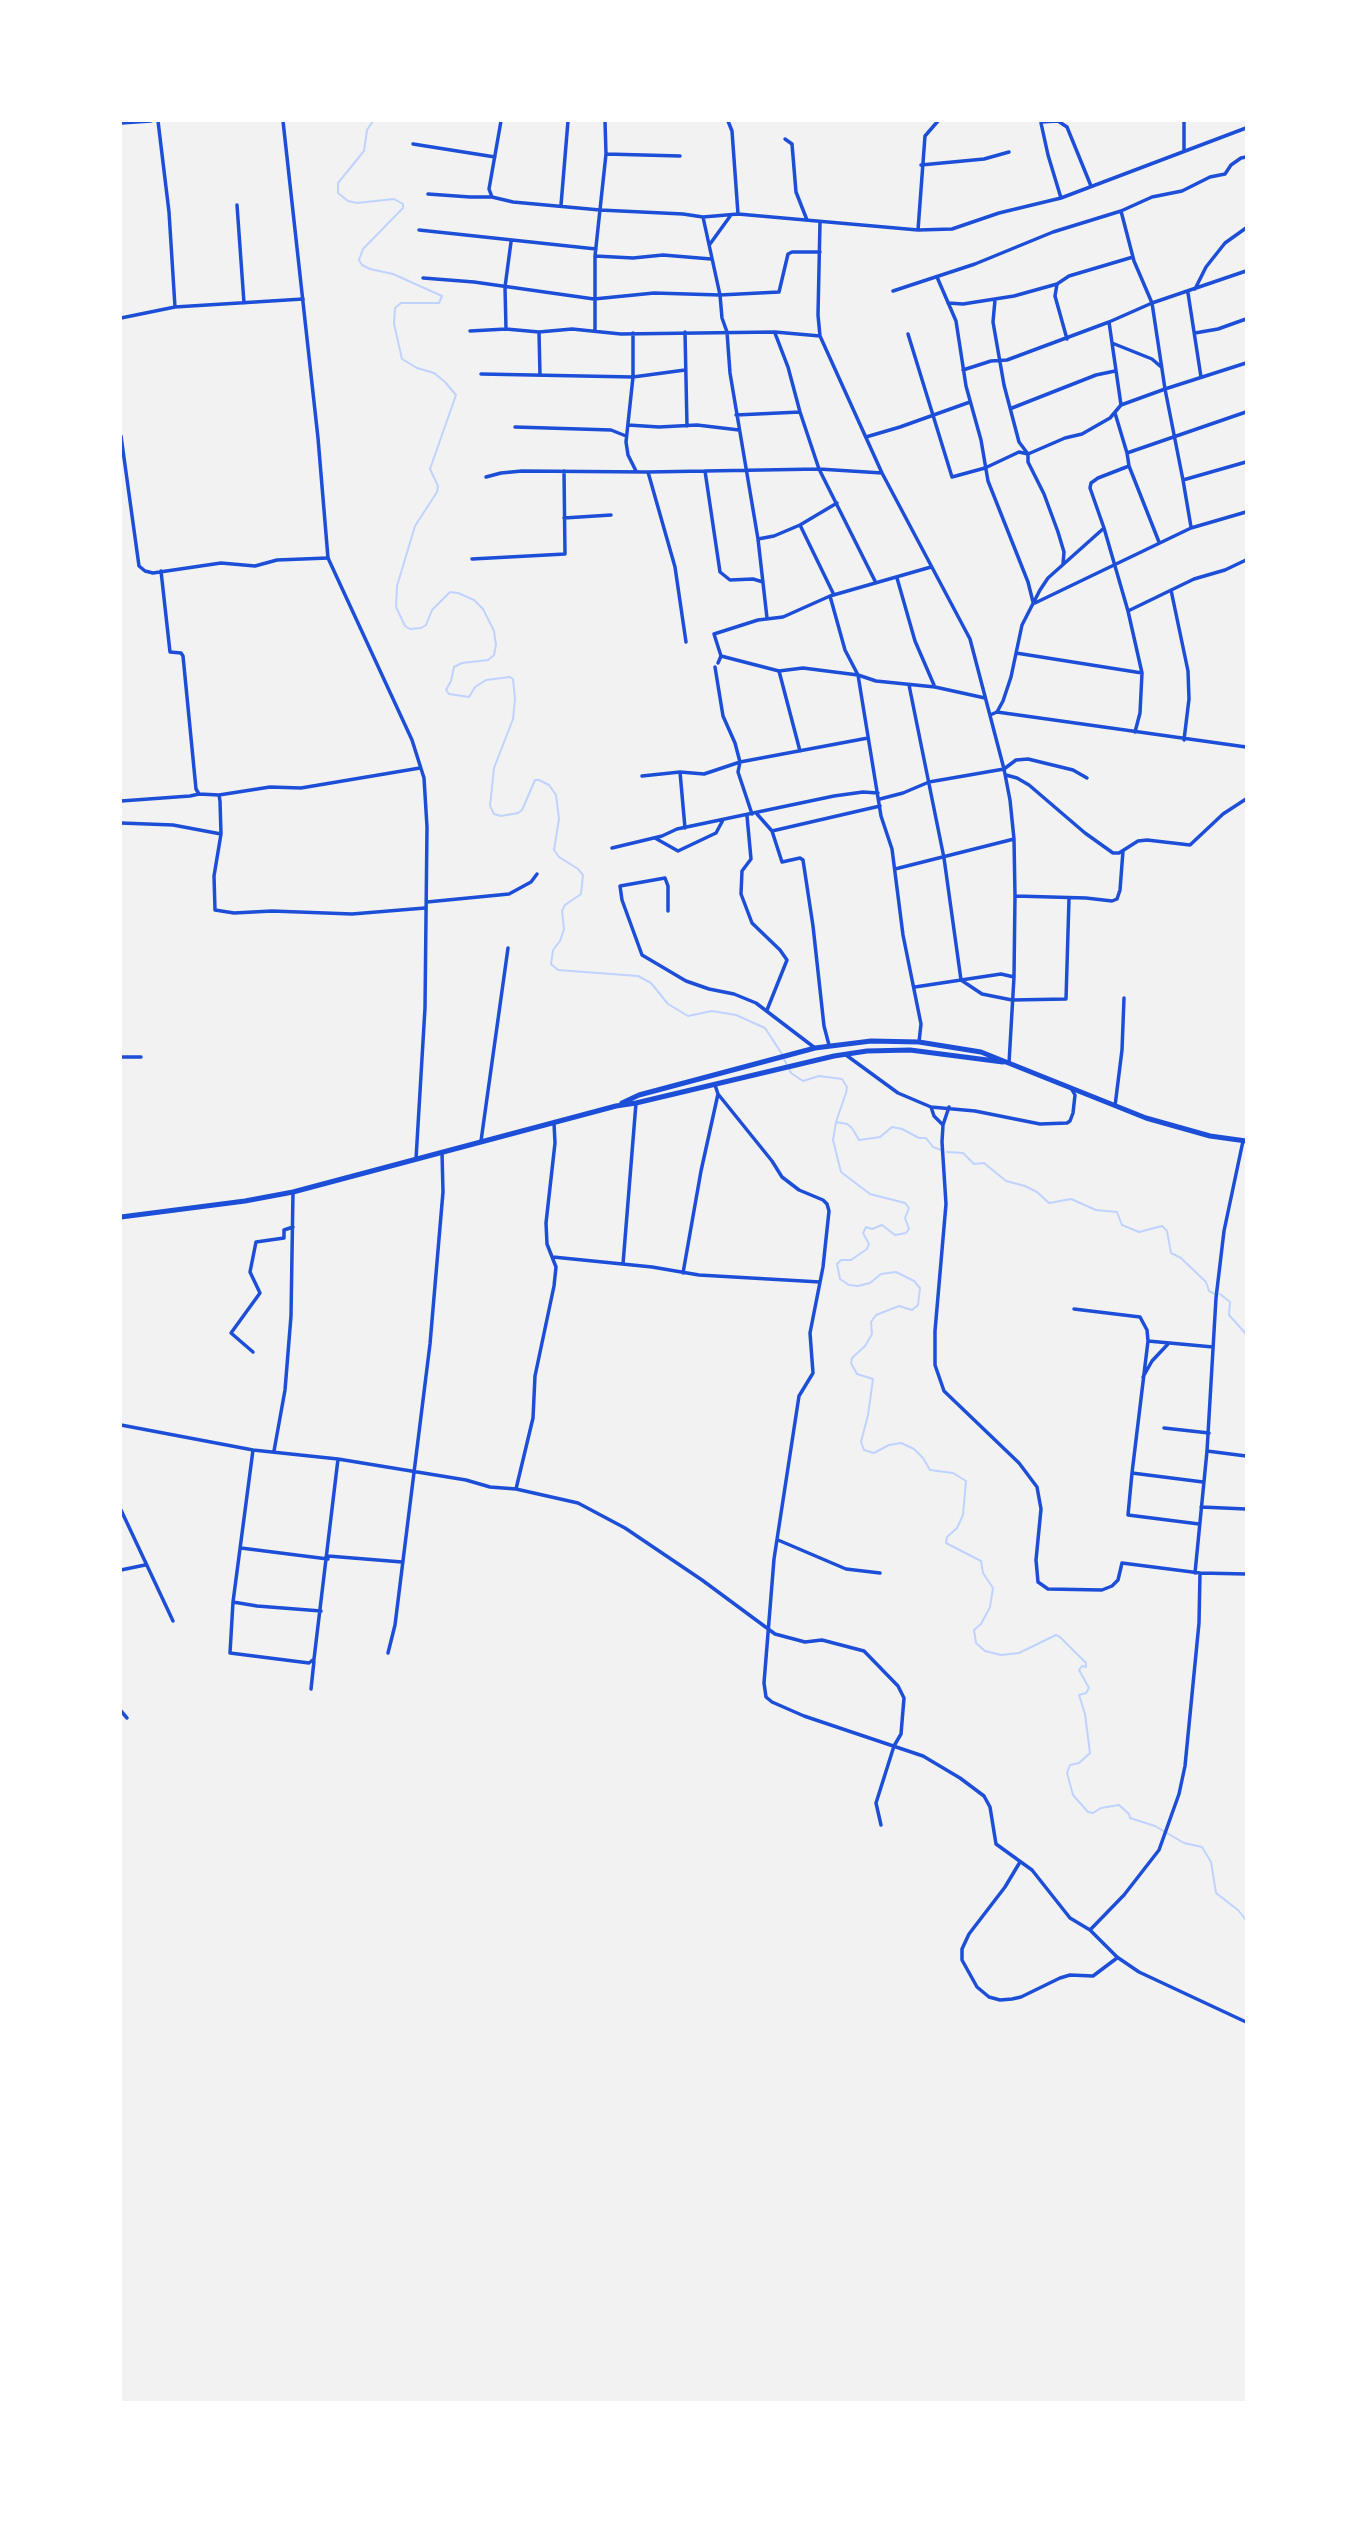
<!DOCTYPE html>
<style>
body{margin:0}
#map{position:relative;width:1367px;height:2523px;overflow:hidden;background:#f2f2f2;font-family:"PT Sans Narrow",sans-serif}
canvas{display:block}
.frame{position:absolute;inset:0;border:122px solid #fff;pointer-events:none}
</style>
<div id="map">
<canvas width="1367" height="2523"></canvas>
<div class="frame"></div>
</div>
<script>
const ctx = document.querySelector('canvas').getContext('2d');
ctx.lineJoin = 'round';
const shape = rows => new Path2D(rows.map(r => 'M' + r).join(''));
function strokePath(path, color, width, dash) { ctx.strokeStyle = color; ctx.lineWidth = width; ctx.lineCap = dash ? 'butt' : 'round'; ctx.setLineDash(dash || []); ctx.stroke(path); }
strokePath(shape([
 [373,121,367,130,364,151,338,183,338,193,348,201,357,203,394,199,403,204,403,208,363,249,359,260,362,265,370,269,393,274,442,296,439,303,401,303,395,308,394,324,402,359,417,368,434,373,445,382,456,395,430,469,438,486,437,492,415,526,397,586,396,607,405,626,410,629,421,628,426,625,432,610,450,592,458,593,474,600,483,609,494,631,496,645,494,655,488,660,462,663,454,667,451,681,446,690,449,694,469,697,475,687,486,680,510,677,513,679,515,699,513,719,494,768,490,806,494,814,501,816,518,813,522,810,535,780,539,780,549,785,556,795,559,819,554,850,559,857,578,869,583,875,581,894,565,905,562,911,564,929,560,941,553,950,551,964,558,970,638,976,651,983,668,1004,688,1016,712,1011,736,1015,765,1028,782,1054],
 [391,121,394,121],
 [784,1059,791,1073,803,1081,819,1076,842,1079,847,1087,846,1093,836,1122,833,1140,841,1172,870,1194,905,1203,909,1208,905,1218,909,1229,906,1233,895,1235,882,1225,872,1229,866,1227,863,1233,869,1244,867,1249,851,1260,841,1260,837,1264,840,1279,849,1285,858,1286,870,1283,881,1274,896,1272,914,1281,920,1288,918,1305,912,1310,899,1306,876,1315,871,1322,872,1334,865,1346,852,1358,851,1363,857,1374,873,1379,868,1415,861,1442,864,1450,874,1453,889,1445,901,1443,914,1449,923,1458,930,1470,953,1473,966,1481,963,1515,957,1528,947,1537,946,1543,981,1561,983,1573,993,1588,990,1607,981,1624,974,1630,976,1643,985,1651,1001,1655,1019,1653,1056,1635,1060,1637,1086,1663,1086,1667,1082,1666,1079,1670,1089,1688,1086,1693,1079,1695,1085,1714,1090,1753,1079,1763,1070,1765,1067,1773,1073,1795,1088,1812,1093,1813,1101,1808,1119,1805,1129,1814,1130,1818,1155,1826,1184,1843,1202,1847,1211,1862,1216,1893,1238,1910,1246,1920],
 [836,1122,847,1124,852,1128,859,1140,880,1137,892,1127,902,1129,919,1138,926,1138,933,1147,941,1150],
 [947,1152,963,1153,974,1164,984,1163,1006,1181,1025,1186,1037,1192,1049,1203,1071,1199,1096,1210,1117,1212,1122,1225,1139,1232,1162,1226,1167,1231,1171,1253,1181,1258,1206,1282,1209,1291,1215,1294],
 [1220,1294,1230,1302,1229,1315,1246,1334]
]), '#bfd3fe', 2);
strokePath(shape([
 [158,121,169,212,175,307],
 [728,121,732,131,738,214],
 [1041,122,1058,121,1067,127,1091,186],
 [121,123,151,121],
 [1041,123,1048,155,1061,198],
 [785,139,792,144,796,192,807,220],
 [413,144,495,157],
 [1184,150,1184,121],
 [606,154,680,156],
 [921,165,984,159,1009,152],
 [428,194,470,197,492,197,513,202,600,210,683,214,703,217,738,214,918,230,952,229,999,213,1061,198,1246,128],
 [492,197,489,189,501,121],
 [237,205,244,303],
 [561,205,568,121],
 [703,217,720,295,722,318,727,332,730,373,758,539,767,618],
 [820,222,818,315,820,336,882,473,970,639,1004,769,1010,800,1014,839,1015,896,1014,977,1009,1063],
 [419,230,596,249],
 [918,230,925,136,938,121],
 [710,244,731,215],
 [595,256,633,258,663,255,711,259],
 [937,277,956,321,966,386,981,440,988,481,1028,582,1033,602],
 [423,278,474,282,594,299,654,293,720,295,779,292,788,254,792,252,820,252],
 [1057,284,1055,296,1067,339],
 [1195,289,1206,267,1225,243,1246,228],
 [893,291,975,264,1053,232,1121,211,1152,197,1182,191,1210,177,1225,174,1231,165,1241,158,1246,157],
 [1188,293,1201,377],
 [995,300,993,322,1004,385,1019,442,1028,454,1028,462,1044,494,1058,532,1064,552,1063,564],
 [948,303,963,304,1014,296,1057,284,1069,276,1133,257],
 [121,318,175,307,303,299],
 [1109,322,1121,405],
 [506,329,505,287,511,242],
 [595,330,595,256,606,154,605,121],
 [470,331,506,329,539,332,572,329,621,334,775,332,820,336],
 [539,332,540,375],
 [685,332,687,426],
 [633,333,633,377,626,442,628,455,636,471],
 [775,333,788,367,800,412,819,469,876,583],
 [1195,333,1218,329,1246,319],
 [908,334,952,477,985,468,1019,452,1028,454,1065,438,1082,434,1110,418,1121,405,1165,389,1152,303,1134,261,1121,211],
 [1112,343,1152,359,1160,366],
 [963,370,991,361,1007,360,1109,322,1152,303,1246,271],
 [481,374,633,377,685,370],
 [1012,408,1096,375,1115,371],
 [1115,413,1127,453],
 [736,415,800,412],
 [628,425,659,427,697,425,739,430],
 [515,427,611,430,626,436],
 [121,436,139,566,145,571,153,573,221,563,255,566,277,560,328,558],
 [866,437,900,427,970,402],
 [1129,466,1159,542],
 [705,471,720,572,730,580,753,579,763,582],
 [648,472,675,567,686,642],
 [486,477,501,473,522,471,648,472,819,469,882,473],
 [1183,480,1165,389,1246,363],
 [564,518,611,515],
 [800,525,834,595],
 [1191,527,1183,480,1246,462],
 [758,539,774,536,800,525,837,503],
 [472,559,565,554,564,471],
 [161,571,170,652,181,653,183,656,196,789,199,794,219,795,220,801,221,834,214,876,215,910,234,913,272,911,352,914,425,908],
 [897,578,915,641,934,685],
 [1171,590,1188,671,1189,699,1184,740],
 [830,596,845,650,858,675,881,816,892,849,903,935,921,1024,919,1042],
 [1035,603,1191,528,1246,512],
 [1128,611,1194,579,1225,570,1246,560],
 [1016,653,1142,673,1128,611,1104,528],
 [721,656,779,671,803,668,858,675,876,681,935,687,985,698],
 [718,663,721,656,714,634,758,620,783,617,830,596,931,567],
 [715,667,723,716,735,743,740,762,738,772,752,814],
 [779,671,800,751],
 [909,685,944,858,961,980,1001,974,1014,977],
 [997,712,1246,747],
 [990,715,997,712,1003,701,1011,677,1022,625,1040,590,1048,578,1104,528,1090,488,1091,483,1098,478,1129,466,1127,453,1246,412],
 [1135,732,1140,713,1142,673],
 [680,772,685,828],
 [1006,775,1017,778,1029,785,1085,833,1113,853,1119,853,1138,841,1147,840,1190,845,1223,814,1246,799],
 [642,776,680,772,704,774,740,762,868,738],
 [219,795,270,787,301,788,420,768],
 [880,799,903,793,929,782,1004,769,1016,760,1028,759,1073,770,1087,778],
 [121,801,190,796,199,794],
 [757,814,772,831,782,862,800,858,803,860,813,926,824,1026,829,1045],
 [747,816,751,859,742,871,741,894,752,923,780,950,787,960,767,1010],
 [121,823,173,825,221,834],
 [772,831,880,806],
 [655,838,678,851,716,833,723,820],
 [612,848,662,836,677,829,834,796,863,792,878,793],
 [895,869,1014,839],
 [1015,896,1086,898,1112,901,1117,899,1120,890,1123,851],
 [427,902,509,894,531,882,537,874],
 [668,911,668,886,665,878,620,886,622,900,642,955,686,981,709,989,734,994,756,1003,815,1048],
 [915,987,961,980,982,994,1012,1000,1066,999,1069,899],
 [846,1055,898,1093,931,1107,975,1111,1040,1124,1067,1123,1070,1121,1073,1113,1075,1095,1071,1088],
 [121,1057,141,1057],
 [718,1094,772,1161,782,1177,799,1190,823,1200,827,1204,829,1211,823,1267,810,1333,813,1373,799,1396,774,1559,764,1683,766,1697,772,1702,804,1716,923,1756,960,1778,984,1796,990,1807,996,1844,1032,1870,1070,1918,1090,1930,1117,1957,1139,1972,1246,2022],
 [1115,1106,1122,1050,1124,998],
 [931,1107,934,1116,943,1125],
 [949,1107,943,1125,942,1142,946,1204,935,1331,935,1365,944,1391,1019,1463,1037,1487,1041,1509,1036,1560,1038,1582,1048,1589,1102,1590,1112,1586,1118,1580,1122,1563,1200,1573,1246,1574],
 [481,1141,508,948],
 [553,1257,652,1267,699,1275,820,1282],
 [623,1264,636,1103],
 [683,1273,701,1171,718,1094,715,1085],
 [1074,1309,1140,1317,1147,1330,1148,1341,1213,1347],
 [253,1352,231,1333,260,1293,250,1272,256,1242,284,1238,284,1230,293,1227],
 [1143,1377,1152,1361,1168,1344],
 [121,1425,253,1450,338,1459,466,1480,490,1487,516,1489,578,1503,625,1528,702,1580,775,1634,805,1642,822,1640,864,1651,898,1686,904,1698,901,1734,894,1746,876,1803,881,1825],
 [1164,1428,1209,1433],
 [253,1450,233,1602,257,1606,321,1611],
 [274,1451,285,1390,291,1316,293,1192],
 [1207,1451,1246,1456],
 [1132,1473,1148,1341],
 [516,1489,533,1418,535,1376,554,1286,556,1267,547,1244,546,1223,555,1143,554,1123],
 [1201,1507,1246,1509],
 [121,1510,173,1621],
 [1199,1524,1128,1515,1132,1473,1203,1482],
 [778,1540,846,1569,880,1573],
 [241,1548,328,1559],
 [328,1556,402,1562],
 [121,1570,145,1565],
 [1195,1573,1207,1451,1216,1298,1224,1231,1243,1141],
 [233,1602,230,1653,309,1663,314,1659,338,1459],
 [388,1653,395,1625,430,1344,443,1192,442,1152],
 [311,1689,314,1661],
 [121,1711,127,1718],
 [1020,1862,1005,1887,969,1934,962,1949,962,1960,977,1987,989,1997,1000,2000,1012,1999,1021,1997,1060,1978,1070,1975,1093,1976,1117,1958],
 [1090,1930,1124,1895,1159,1850,1179,1794,1185,1766,1199,1623,1200,1573]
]), '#1d4ed8', 3.5);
strokePath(shape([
 [283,121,318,438,328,558,412,740,424,778,427,827,425,1008,416,1159]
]), '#1d4ed8', 3.5);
strokePath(shape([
 [622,1103,639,1095,815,1048,871,1041,919,1042,981,1052,1146,1118,1210,1136,1246,1141],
 [121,1217,245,1201,293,1192,616,1106,636,1103,834,1056,867,1051,910,1050,1003,1062]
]), '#1d4ed8', 5);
</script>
